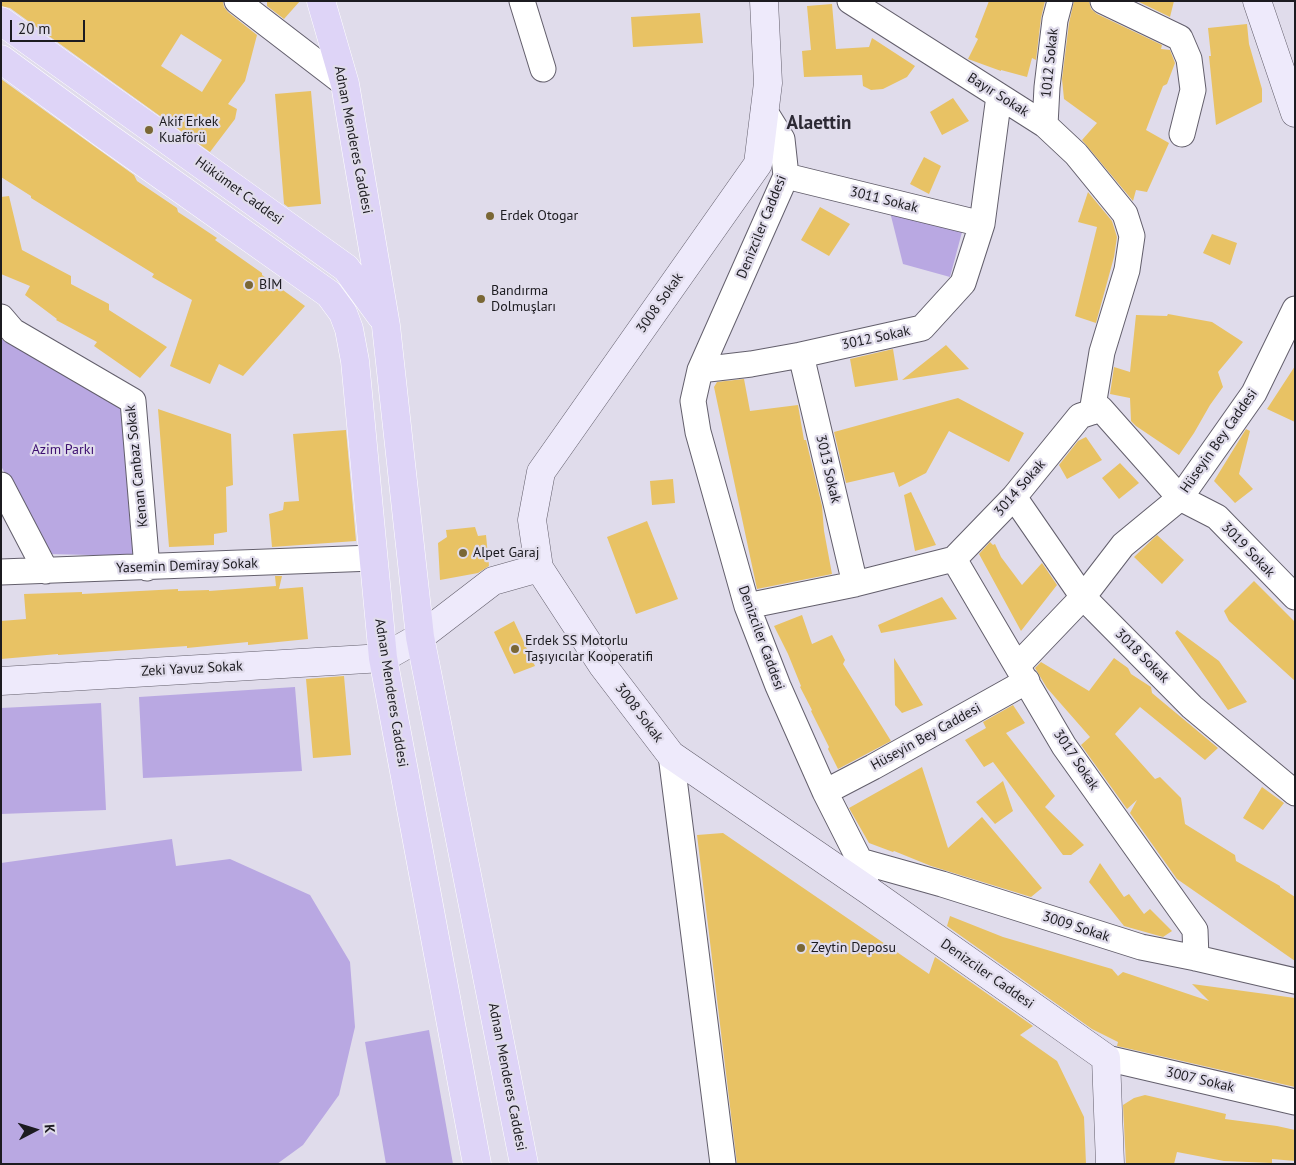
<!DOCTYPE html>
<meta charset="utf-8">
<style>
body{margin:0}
#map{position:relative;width:1296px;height:1165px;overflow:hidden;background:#e0dceb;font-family:"PT Sans",sans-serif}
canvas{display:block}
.frame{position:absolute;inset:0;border:2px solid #1c1b20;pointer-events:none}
.north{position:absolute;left:10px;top:1105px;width:50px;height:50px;-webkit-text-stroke:4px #e0dceb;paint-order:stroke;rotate:85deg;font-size:14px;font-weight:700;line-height:20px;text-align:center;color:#1c1b20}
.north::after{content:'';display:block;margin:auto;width:18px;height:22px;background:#1c1b20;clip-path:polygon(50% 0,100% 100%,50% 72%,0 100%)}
.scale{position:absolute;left:10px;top:20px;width:75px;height:22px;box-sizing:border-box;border:2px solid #1c1b20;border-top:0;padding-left:6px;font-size:15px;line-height:18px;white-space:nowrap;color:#1c1b20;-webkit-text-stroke:4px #e0dceb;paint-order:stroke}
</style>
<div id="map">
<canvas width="1296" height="1165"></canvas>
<div class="frame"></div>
<div class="north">K</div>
<div class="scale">20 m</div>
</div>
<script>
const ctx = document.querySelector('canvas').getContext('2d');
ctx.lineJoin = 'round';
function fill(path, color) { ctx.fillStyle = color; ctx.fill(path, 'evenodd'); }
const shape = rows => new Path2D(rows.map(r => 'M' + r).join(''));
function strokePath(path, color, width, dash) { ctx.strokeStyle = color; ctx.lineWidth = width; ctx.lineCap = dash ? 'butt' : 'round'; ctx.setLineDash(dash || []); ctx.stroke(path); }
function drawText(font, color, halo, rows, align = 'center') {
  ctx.font = font + ' "PT Sans",sans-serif'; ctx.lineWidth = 4.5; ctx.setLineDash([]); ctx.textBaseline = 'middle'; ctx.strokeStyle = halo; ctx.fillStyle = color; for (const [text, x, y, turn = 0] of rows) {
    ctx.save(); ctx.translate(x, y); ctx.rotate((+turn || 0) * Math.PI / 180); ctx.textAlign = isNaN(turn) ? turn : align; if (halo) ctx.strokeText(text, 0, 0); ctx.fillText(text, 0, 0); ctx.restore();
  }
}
fill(shape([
 [890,212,962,232,950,277,903,264],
 [1,340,14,340,121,408,133,556,48,554,1,466],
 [295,687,302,771,143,778,139,697],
 [101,703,106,810,1,814,1,708],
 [172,839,176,866,230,859,310,895,350,962,355,1027,339,1095,303,1145,277,1164,1,1164,1,863],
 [429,1030,453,1164,386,1164,365,1042]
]), '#b9a8e2');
fill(shape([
 [1,1,223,1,224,7,228,12,257,35,245,81,228,104,237,109,235,119,210,152,10,8,1,6],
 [181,34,222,60,202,92,161,66],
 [267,1,300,1,284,19,267,6],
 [989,1,1045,1,1041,18,1036,60,1032,58,1027,77,1001,70,1001,71,968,59,978,39,975,37],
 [1074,1,1089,1,1091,9,1097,14,1162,45,1161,49,1170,50,1175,63,1167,84,1163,86,1146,130,1169,143,1147,192,1136,190,1133,201,1082,140,1097,123,1064,99,1062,79,1069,23],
 [1137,1,1174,1,1170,17],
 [832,4,836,49,869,47,872,38,915,66,907,77,883,89,871,90,863,86,862,75,804,77,802,51,811,50,807,6],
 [700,13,703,43,633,47,631,17],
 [1247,24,1249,44,1262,89,1262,102,1216,125,1209,56,1211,56,1208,28],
 [1,79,134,175,137,181,177,208,178,212,217,238,215,240,262,273,262,275,305,306,243,376,219,364,210,384,170,366,192,300,152,277,154,274,31,198,31,196,1,177],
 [311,91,321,204,288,207,284,204,275,94],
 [953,98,969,121,942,135,930,112],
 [924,157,941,166,929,194,910,184],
 [1088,192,1112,221,1117,237,1114,257,1096,323,1075,316,1097,227,1078,222],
 [9,196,22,250,71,276,71,284,109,304,109,310,167,347,140,378,94,346,97,342,56,320,57,319,25,295,30,286,1,274,1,197],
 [820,207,850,224,829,256,801,240],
 [1212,234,1237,243,1230,265,1203,253],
 [1168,314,1212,322,1243,342,1218,372,1223,387,1210,405,1194,433,1179,455,1136,426,1131,421,1130,398,1110,394,1114,367,1130,372,1136,315,1167,316],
 [946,345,969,369,902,380],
 [893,349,898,380,855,387,850,359],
 [1295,366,1295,422,1267,409],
 [744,379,750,411,798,405,804,440,806,440,822,506,824,531,832,574,757,589,714,387,717,382],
 [958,398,1024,433,1009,462,949,431,926,473,899,487,894,472,846,483,834,432],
 [158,409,231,434,233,485,226,487,227,532,214,534,214,545,169,547],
 [1246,429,1250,431,1239,474,1253,489,1235,503,1214,481],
 [346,430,356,541,272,547,269,514,283,510,284,502,299,501,293,434],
 [1086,437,1102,460,1067,479,1059,465,1078,441],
 [1120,463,1139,483,1119,499,1102,478],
 [673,479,675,503,652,505,650,481],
 [911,492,936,545,915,551,904,495],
 [647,521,678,599,636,614,607,537],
 [475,527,478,536,486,535,489,566,478,573,440,580,438,543,447,537,446,530],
 [1157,535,1184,560,1162,584,1134,557],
 [990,542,993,545,995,544,1001,557,1022,585,1042,563,1057,585,1021,631,979,554],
 [275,576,282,576,279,589,303,587,308,639,248,645,248,642,187,648,187,646,58,655,58,654,1,659,1,621,26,619,24,594,82,592,82,594,178,589,178,591,209,590,209,591,276,586],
 [1254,581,1295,622,1295,681,1229,621,1224,611],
 [942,597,957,619,881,633,878,625],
 [802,615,812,644,832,635,845,660,843,664,891,741,838,769,828,749,829,747,811,711,812,710,800,687,801,686,788,654,774,626],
 [514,621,535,666,514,674,494,632],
 [1177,630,1219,661,1247,702,1228,710,1175,633],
 [894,658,923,705,902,713,895,705],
 [1114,658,1128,668,1131,674,1151,687,1152,693,1218,748,1205,760,1140,707,1115,734,1155,779,1160,777,1181,798,1185,824,1235,855,1236,861,1280,886,1280,887,1295,897,1295,961,1177,879,1130,813,1137,800,1127,809,1081,745,1090,737,1047,688,1035,668,1041,662,1089,691],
 [344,676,351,755,313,758,306,679],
 [1013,705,1025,723,1006,733,1055,796,1045,807,1084,845,1071,855,1063,855,993,762,984,767,965,740,986,728,983,722],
 [922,767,948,848,982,817,1042,888,1031,897,931,866,894,851,893,852,869,843,849,808],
 [1003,781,1013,811,995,824,976,802],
 [1262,787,1284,803,1263,830,1243,818],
 [723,833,929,974,935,957,1033,1026,1020,1035,1057,1061,1084,1117,1086,1164,737,1164,697,835],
 [1100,863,1124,897,1129,894,1144,914,1150,909,1172,931,1163,937,1124,926,1089,882],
 [950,916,1003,937,1112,969,1118,976,1123,972,1209,1001,1192,984,1295,998,1295,1087,1117,1046,1118,1042,1092,1029,947,926],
 [1145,1095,1226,1114,1225,1119,1277,1126,1295,1130,1295,1161,1272,1159,1272,1163,1224,1161,1177,1152,1174,1164,1126,1164,1123,1105,1134,1098]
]), '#e8c264');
const street = shape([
 [237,1,345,84],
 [522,1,543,69],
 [850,1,1045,125,1076,154,1125,214,1132,236,1127,270,1102,352,1092,412],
 [1103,1,1180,38,1189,59,1193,90,1182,134],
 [764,110,782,139,786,176,700,370,693,401,698,432,747,606,778,686,825,792,860,861,868,890],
 [1045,125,1047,87,1055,20,1060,1],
 [786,176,982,224],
 [1,317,13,331,133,401,147,568],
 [801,355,855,584],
 [700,370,751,364,801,355,922,328,963,283,982,224,999,96],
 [1,485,46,571],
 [1014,497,1083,597,1192,707,1295,793],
 [954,559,1064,746,1195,930,1196,958],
 [1,572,373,558],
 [747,606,855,584,954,559,1014,497,1080,416,1101,409,1180,498,1217,517,1295,597],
 [1018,665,1083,597,1123,545,1180,498,1254,393,1295,309],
 [671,755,723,1164],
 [825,792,873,767,1027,681],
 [860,861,942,884,1141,947,1196,958,1295,981],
 [1106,1058,1295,1102]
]);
const secondary = shape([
 [764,1,768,83,758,164,541,472,532,520,539,568,603,666,671,755,868,890,1106,1058,1110,1164],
 [1257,1,1295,113],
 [1,681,383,658,420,637,493,581,539,568]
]);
const primary = shape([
 [321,1,345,84,386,326,420,637,524,1164],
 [1,21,346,268,381,316],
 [1,59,106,136,329,294,343,313,349,329,355,361,383,658,477,1164]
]);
strokePath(street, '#635f6c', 27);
strokePath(secondary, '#635f6c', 29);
strokePath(primary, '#fff', 29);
strokePath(street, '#fff', 25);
strokePath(secondary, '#eeeafb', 28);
strokePath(primary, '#ded4f7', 28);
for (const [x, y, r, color] of [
 [149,130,5,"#7a6735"],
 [490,216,5,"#7a6735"],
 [249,285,5,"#7a6735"],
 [481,299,5,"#7a6735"],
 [463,553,5,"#7a6735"],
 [515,649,5,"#7a6735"],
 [801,948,5,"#7a6735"]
]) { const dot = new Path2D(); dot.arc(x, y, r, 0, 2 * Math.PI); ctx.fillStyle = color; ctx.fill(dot); strokePath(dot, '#e0dceb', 2); }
drawText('14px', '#1c1b20', '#e0dceb', [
 ["1012 Sokak",1050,63,-84],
 ["Bayır Sokak",998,95,32],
 ["Adnan Menderes Caddesi",353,140,79],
 ["Hükümet Caddesi",239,191,36],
 ["3011 Sokak",884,200,14],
 ["Denizciler Caddesi",762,227,-68],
 ["3008 Sokak",660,303,-55],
 ["3012 Sokak",876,338,-12],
 ["Hüseyin Bey Caddesi",1219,441,-55],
 ["Kenan Canbaz Sokak",137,466,-96],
 ["3013 Sokak",828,469,77],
 ["3014 Sokak",1020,488,-49],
 ["3019 Sokak",1248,550,46],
 ["Yasemin Demiray Sokak",187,566,-2],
 ["Denizciler Caddesi",761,638,70],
 ["3018 Sokak",1142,656,45],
 ["Zeki Yavuz Sokak",192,669,-3],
 ["Adnan Menderes Caddesi",391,693,81],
 ["3008 Sokak",639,713,53],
 ["Hüseyin Bey Caddesi",926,737,-29],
 ["3017 Sokak",1076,760,56],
 ["3009 Sokak",1076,927,18],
 ["Denizciler Caddesi",987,974,35],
 ["Adnan Menderes Caddesi",507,1077,79],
 ["3007 Sokak",1200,1080,13]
]);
drawText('14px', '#1c1b20', '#e0dceb', [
 ["Akif Erkek",159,122],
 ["Kuaförü",159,138],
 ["Erdek Otogar",500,216],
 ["BİM",259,285],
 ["Bandırma",491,291],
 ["Dolmuşları",491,307],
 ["Alpet Garaj",473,553],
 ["Erdek SS Motorlu",525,641],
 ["Taşıyıcılar Kooperatifi",525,657],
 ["Zeytin Deposu",811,948]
], 'left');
drawText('14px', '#3c0e70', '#e0dceb', [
 ["Azim Parkı",63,450]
]);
drawText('bold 19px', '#2c2934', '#e0dceb', [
 ["Alaettin",819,124]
]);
</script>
